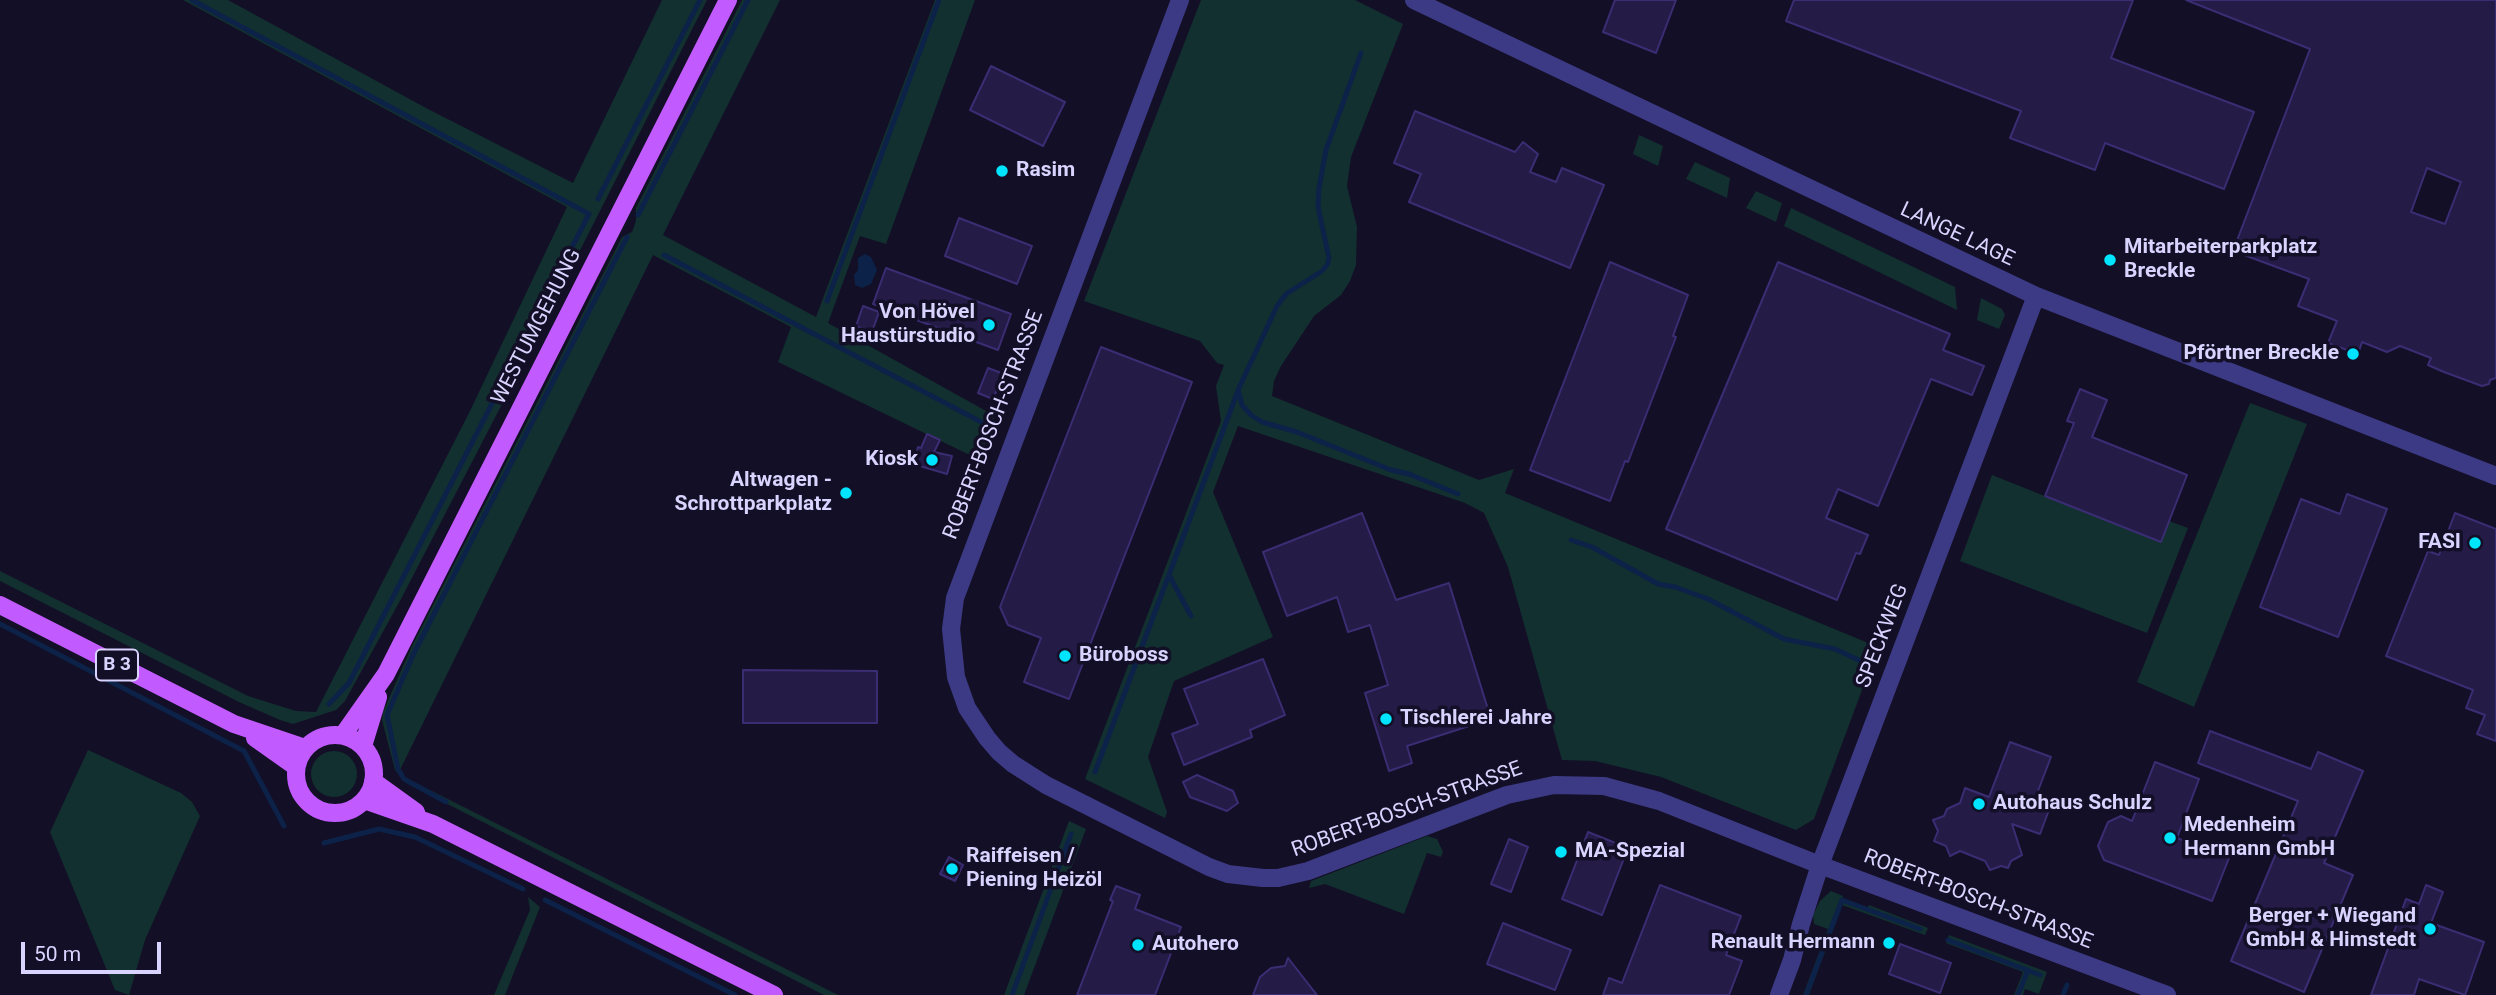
<!DOCTYPE html>
<meta charset="utf-8">
<style>
body{margin:0}
#map{position:relative;width:2496px;height:995px;overflow:hidden;background:#130f26;font-family:Roboto,sans-serif}
canvas{display:block}
.scale{position:absolute;left:21px;top:942px;width:140px;height:32px;box-sizing:border-box;border:4px solid #d9d4ff;border-top:0;padding-left:9px;font-size:21px;line-height:24px;white-space:nowrap;color:#d9d4ff;-webkit-text-stroke:5px #130f26;paint-order:stroke}
</style>
<div id="map">
<canvas width="2496" height="995"></canvas>
<div class="scale">50 m</div>
</div>
<script>
const ctx = document.querySelector('canvas').getContext('2d');
ctx.lineJoin = 'round';
function fill(path, color) { ctx.fillStyle = color; ctx.fill(path, 'evenodd'); }
const shape = rows => new Path2D(rows.map(r => 'M' + r).join(''));
function strokePath(path, color, width, dash) { ctx.strokeStyle = color; ctx.lineWidth = width; ctx.lineCap = dash ? 'butt' : 'round'; ctx.setLineDash(dash || []); ctx.stroke(path); }
function drawText(font, color, halo, rows, align = 'center') {
  ctx.font = font + ' Roboto,sans-serif'; ctx.lineWidth = 7; ctx.setLineDash([]); ctx.textBaseline = 'middle'; ctx.strokeStyle = halo; ctx.fillStyle = color; for (const [text, x, y, turn = 0] of rows) {
    ctx.save(); ctx.translate(x, y); ctx.rotate((+turn || 0) * Math.PI / 180); ctx.textAlign = isNaN(turn) ? turn : align; if (halo) ctx.strokeText(text, 0, 0); ctx.fillText(text, 0, 0); ctx.restore();
  }
}
fill(shape([
 [183,0,228,0,426,108,573,183,662,0,707,0,500,408,401,599,345,701,336,710,293,724,280,720,239,702,0,581,0,571,248,696,296,711,316,712,470,411,567,207],
 [742,0,780,0,663,235,816,317,935,0,975,0,886,244,860,236,828,323,995,416,980,460,778,362,791,327,653,255,398,774,838,995,824,995,406,783,395,770,382,720,383,712,412,646,622,237,632,232,636,221,636,208],
 [1201,0,1355,0,1403,24,1351,157,1347,186,1357,227,1356,265,1350,281,1341,295,1314,316,1281,366,1274,381,1272,396,1479,480,1514,469,1505,493,1878,647,1814,819,1796,830,1661,777,1595,761,1562,760,1508,567,1484,513,1465,503,1238,426,1213,492,1273,637,1174,681,1148,757,1167,812,1165,818,1085,779,1221,421,1216,386,1224,365,1217,363,1200,341,1084,301],
 [1639,135,1663,146,1658,166,1633,154],
 [1695,162,1730,178,1727,198,1686,179],
 [1756,191,1782,203,1776,222,1746,208],
 [1791,208,1955,287,1957,310,1784,226],
 [1981,298,2002,309,2005,315,1999,329,1977,320],
 [2250,403,2307,424,2194,707,2137,682],
 [1992,475,2160,542,2169,521,2188,528,2147,633,1960,561],
 [88,750,181,793,192,802,200,816,145,940,129,995,115,990,50,832],
 '311 774a23 23 0 1 1 46 0a23 23 0 1 1-46 0Z',
 [1069,821,1086,829,1024,995,1004,995],
 [1427,836,1437,839,1443,852,1441,857,1427,853,1404,914,1325,884,1309,888,1311,881],
 [1831,891,1843,896,1842,901,1866,910,1869,905,1928,928,1925,935,1842,905,1809,995,1803,995,1828,929,1814,924,1813,915,1820,901],
 [528,897,540,907,505,995,494,995,530,910],
 [1949,935,2047,972,2039,994,2025,989,2023,995,2014,995,2023,972,1946,943]
]), '#12302f');
fill(shape([
 [865,254,871,257,877,270,871,284,862,288,855,285,854,275,858,270,858,258]
]), '#0c2248');
strokePath(shape([
 [192,0,589,214,349,683,329,704],
 [598,199,700,0],
 [638,215,748,0],
 [664,255,985,424],
 [827,301,939,0],
 [1239,393,1242,405,1251,415,1262,422,1297,432,1391,470,1409,474,1458,494],
 [1571,540,1592,547,1658,584,1675,587,1708,599,1784,639,1835,649,1865,663],
 [1169,575,1191,616],
 [0,624,244,751,284,826],
 [1095,772,1239,388,1277,306,1286,294,1322,271,1327,265,1329,258,1318,207,1319,188,1326,150,1361,53],
 [446,802,404,779,398,769,387,715,413,655,627,237],
 [324,843,379,829,415,837,523,889],
 [545,900,735,995],
 [1948,940,2040,975],
 [1012,995,1071,834],
 [1806,995,1842,900,1920,929],
 [2018,995,2028,970],
 [2063,995,2067,985]
]), '#0c2248', 5);
const building = shape([
 [1615,0,1676,0,1656,53,1603,32,1615,0],
 [1794,0,2133,0,2111,58,2254,112,2224,189,2105,143,2095,170,2010,138,2021,111,1786,21,1794,0],
 [2186,0,2496,0,2496,378,2490,380,2489,384,2482,386,2444,372,2428,365,2431,358,2400,346,2387,352,2362,342,2358,354,2328,343,2337,321,2298,306,2309,279,2233,251,2310,49,2186,0],
 [2427,168,2461,182,2445,224,2411,212,2427,168],
 [991,66,1065,102,1043,146,970,110,991,66],
 [1415,111,1515,152,1523,142,1538,154,1530,172,1556,182,1562,168,1604,185,1570,268,1409,202,1421,174,1394,163,1415,111],
 [959,218,1032,246,1017,284,945,256,959,218],
 [1610,262,1688,295,1673,336,1676,337,1628,462,1625,461,1610,501,1530,470,1610,262],
 [1778,262,1950,334,1943,350,1984,366,1972,395,1931,379,1878,506,1838,489,1826,518,1868,535,1860,554,1856,553,1837,600,1666,529,1778,262],
 [886,268,1011,314,998,350,873,304,886,268],
 [863,306,879,312,872,332,856,326,863,306],
 [1101,347,1192,382,1069,699,1024,682,1041,638,1008,625,1000,607,1101,347],
 [988,368,1004,374,993,399,978,393,988,368],
 [2080,389,2107,400,2092,437,2187,475,2161,542,2045,496,2074,423,2067,421,2080,389],
 [927,434,940,440,934,452,952,456,947,474,913,464,918,447,921,448,927,434],
 [2347,494,2387,509,2338,637,2260,607,2301,499,2340,514,2347,494],
 [1362,513,1396,600,1449,583,1491,719,1407,746,1412,763,1389,771,1365,693,1388,685,1370,625,1348,632,1337,597,1287,616,1263,552,1362,513],
 [2455,513,2496,529,2496,741,2477,734,2485,715,2466,708,2473,690,2386,656,2428,551,2439,555,2455,513],
 [1263,659,1285,715,1250,730,1252,737,1184,765,1172,734,1198,724,1184,689,1263,659],
 [743,670,877,671,877,723,743,723,743,670],
 [2210,731,2311,769,2318,752,2363,771,2324,863,2353,875,2304,992,2231,961,2298,801,2198,763,2210,731],
 [2010,742,2051,757,2033,804,2049,810,2040,834,2012,824,2022,855,2011,861,2008,868,2001,866,1990,870,1985,861,1960,851,1950,856,1946,846,1934,841,1938,831,1933,820,1944,816,1947,809,1960,803,1965,788,1989,797,2010,742],
 [2155,762,2199,779,2177,838,2229,858,2212,901,2104,860,2098,846,2108,822,2121,816,2132,821,2155,762],
 [1197,775,1233,791,1238,803,1227,811,1190,797,1183,782,1197,775],
 [1588,832,1628,848,1602,915,1562,899,1588,832],
 [1509,839,1528,847,1511,892,1491,884,1509,839],
 [949,857,963,865,955,881,940,874,949,857],
 [1660,885,1741,916,1726,955,1742,961,1729,995,1603,995,1609,978,1622,983,1660,885],
 [2426,885,2443,892,2431,923,2484,942,2465,995,2419,979,2414,995,2371,995,2406,899,2419,904,2426,885],
 [1116,886,1140,895,1135,909,1181,927,1155,995,1077,995,1113,901,1110,900,1116,886],
 [1503,923,1571,950,1555,990,1487,964,1503,923],
 [1900,944,1951,963,1940,993,1889,974,1900,944],
 [1288,958,1317,995,1253,995,1260,977,1271,968,1285,966,1288,958]
]);
fill(building, '#241b47');
strokePath(building, '#3b2d73', 2);
strokePath(shape([
 [1180,0,955,598,951,629,956,677,967,708,987,738,999,752,1013,764,1046,785,1209,867,1228,874,1263,878,1278,878,1308,871,1507,795,1554,785,1604,786,1659,801,1820,865,2167,995],
 [1414,0,2036,296,2496,476],
 [1779,995,1792,960,1801,924,1820,865,2036,296]
]), '#3d3a85', 18);
strokePath(shape([
 [0,605,234,724,305,748],
 '296 774a39 39 0 1 1 78 0a39 39 0 1 1-78 0Z',
 [343,735,386,674,728,0],
 [255,738,296,767],
 [363,746,378,697],
 [373,781,416,812],
 [364,800,433,824,774,995]
]), '#c25bff', 18);
for (const [x, y, r, color] of [
 [1002,171,7,"#00e5ff"],
 [2110,260,7,"#00e5ff"],
 [989,325,7,"#00e5ff"],
 [2353,354,7,"#00e5ff"],
 [932,460,7,"#00e5ff"],
 [846,493,7,"#00e5ff"],
 [2475,543,7,"#00e5ff"],
 [1065,656,7,"#00e5ff"],
 [1386,719,7,"#00e5ff"],
 [1979,804,7,"#00e5ff"],
 [2170,838,7,"#00e5ff"],
 [1561,852,7,"#00e5ff"],
 [952,869,7,"#00e5ff"],
 [2430,929,7,"#00e5ff"],
 [1889,943,7,"#00e5ff"],
 [1138,945,7,"#00e5ff"]
]) { const dot = new Path2D(); dot.arc(x, y, r, 0, 2 * Math.PI); ctx.fillStyle = color; ctx.fill(dot); strokePath(dot, '#130f26', 2.5); }
for (const [x, y, w] of [
 [117,665,42]
]) { const box = new Path2D(); box.roundRect(x - w / 2, y - 15.5, w, 31, 5); ctx.fillStyle = '#130f26'; ctx.fill(box); strokePath(box, '#d9d4ff', 2); }
drawText('bold 19px', '#d9d4ff', null, [
 ["B 3",117,665]
]);
drawText('bold 21px', '#d9d4ff', '#130f26', [
 ["Rasim",1016,171],
 ["Mitarbeiterparkplatz",2124,248],
 ["Breckle",2124,272],
 ["Von Hövel",975,313,"right"],
 ["Haustürstudio",975,337,"right"],
 ["Pförtner Breckle",2339,354,"right"],
 ["Kiosk",918,460,"right"],
 ["Altwagen -",832,481,"right"],
 ["Schrottparkplatz",832,505,"right"],
 ["FASI",2461,543,"right"],
 ["Büroboss",1079,656],
 ["Tischlerei Jahre",1400,719],
 ["Autohaus Schulz",1993,804],
 ["Medenheim",2184,826],
 ["Hermann GmbH",2184,850],
 ["MA-Spezial",1575,852],
 ["Raiffeisen /",966,857],
 ["Piening Heizöl",966,881],
 ["Berger + Wiegand",2416,917,"right"],
 ["GmbH & Himstedt",2416,941,"right"],
 ["Renault Hermann",1875,943,"right"],
 ["Autohero",1152,945]
], 'left');
drawText('21px', '#d9d4ff', '#130f26', [
 ["LANGE LAGE",1957,235,25],
 ["WESTUMGEHUNG",537,327,-63],
 ["ROBERT-BOSCH-STRASSE",994,425,-69],
 ["SPECKWEG",1883,636,-69],
 ["ROBERT-BOSCH-STRASSE",1407,810,-20],
 ["ROBERT-BOSCH-STRASSE",1978,900,21]
]);
</script>
